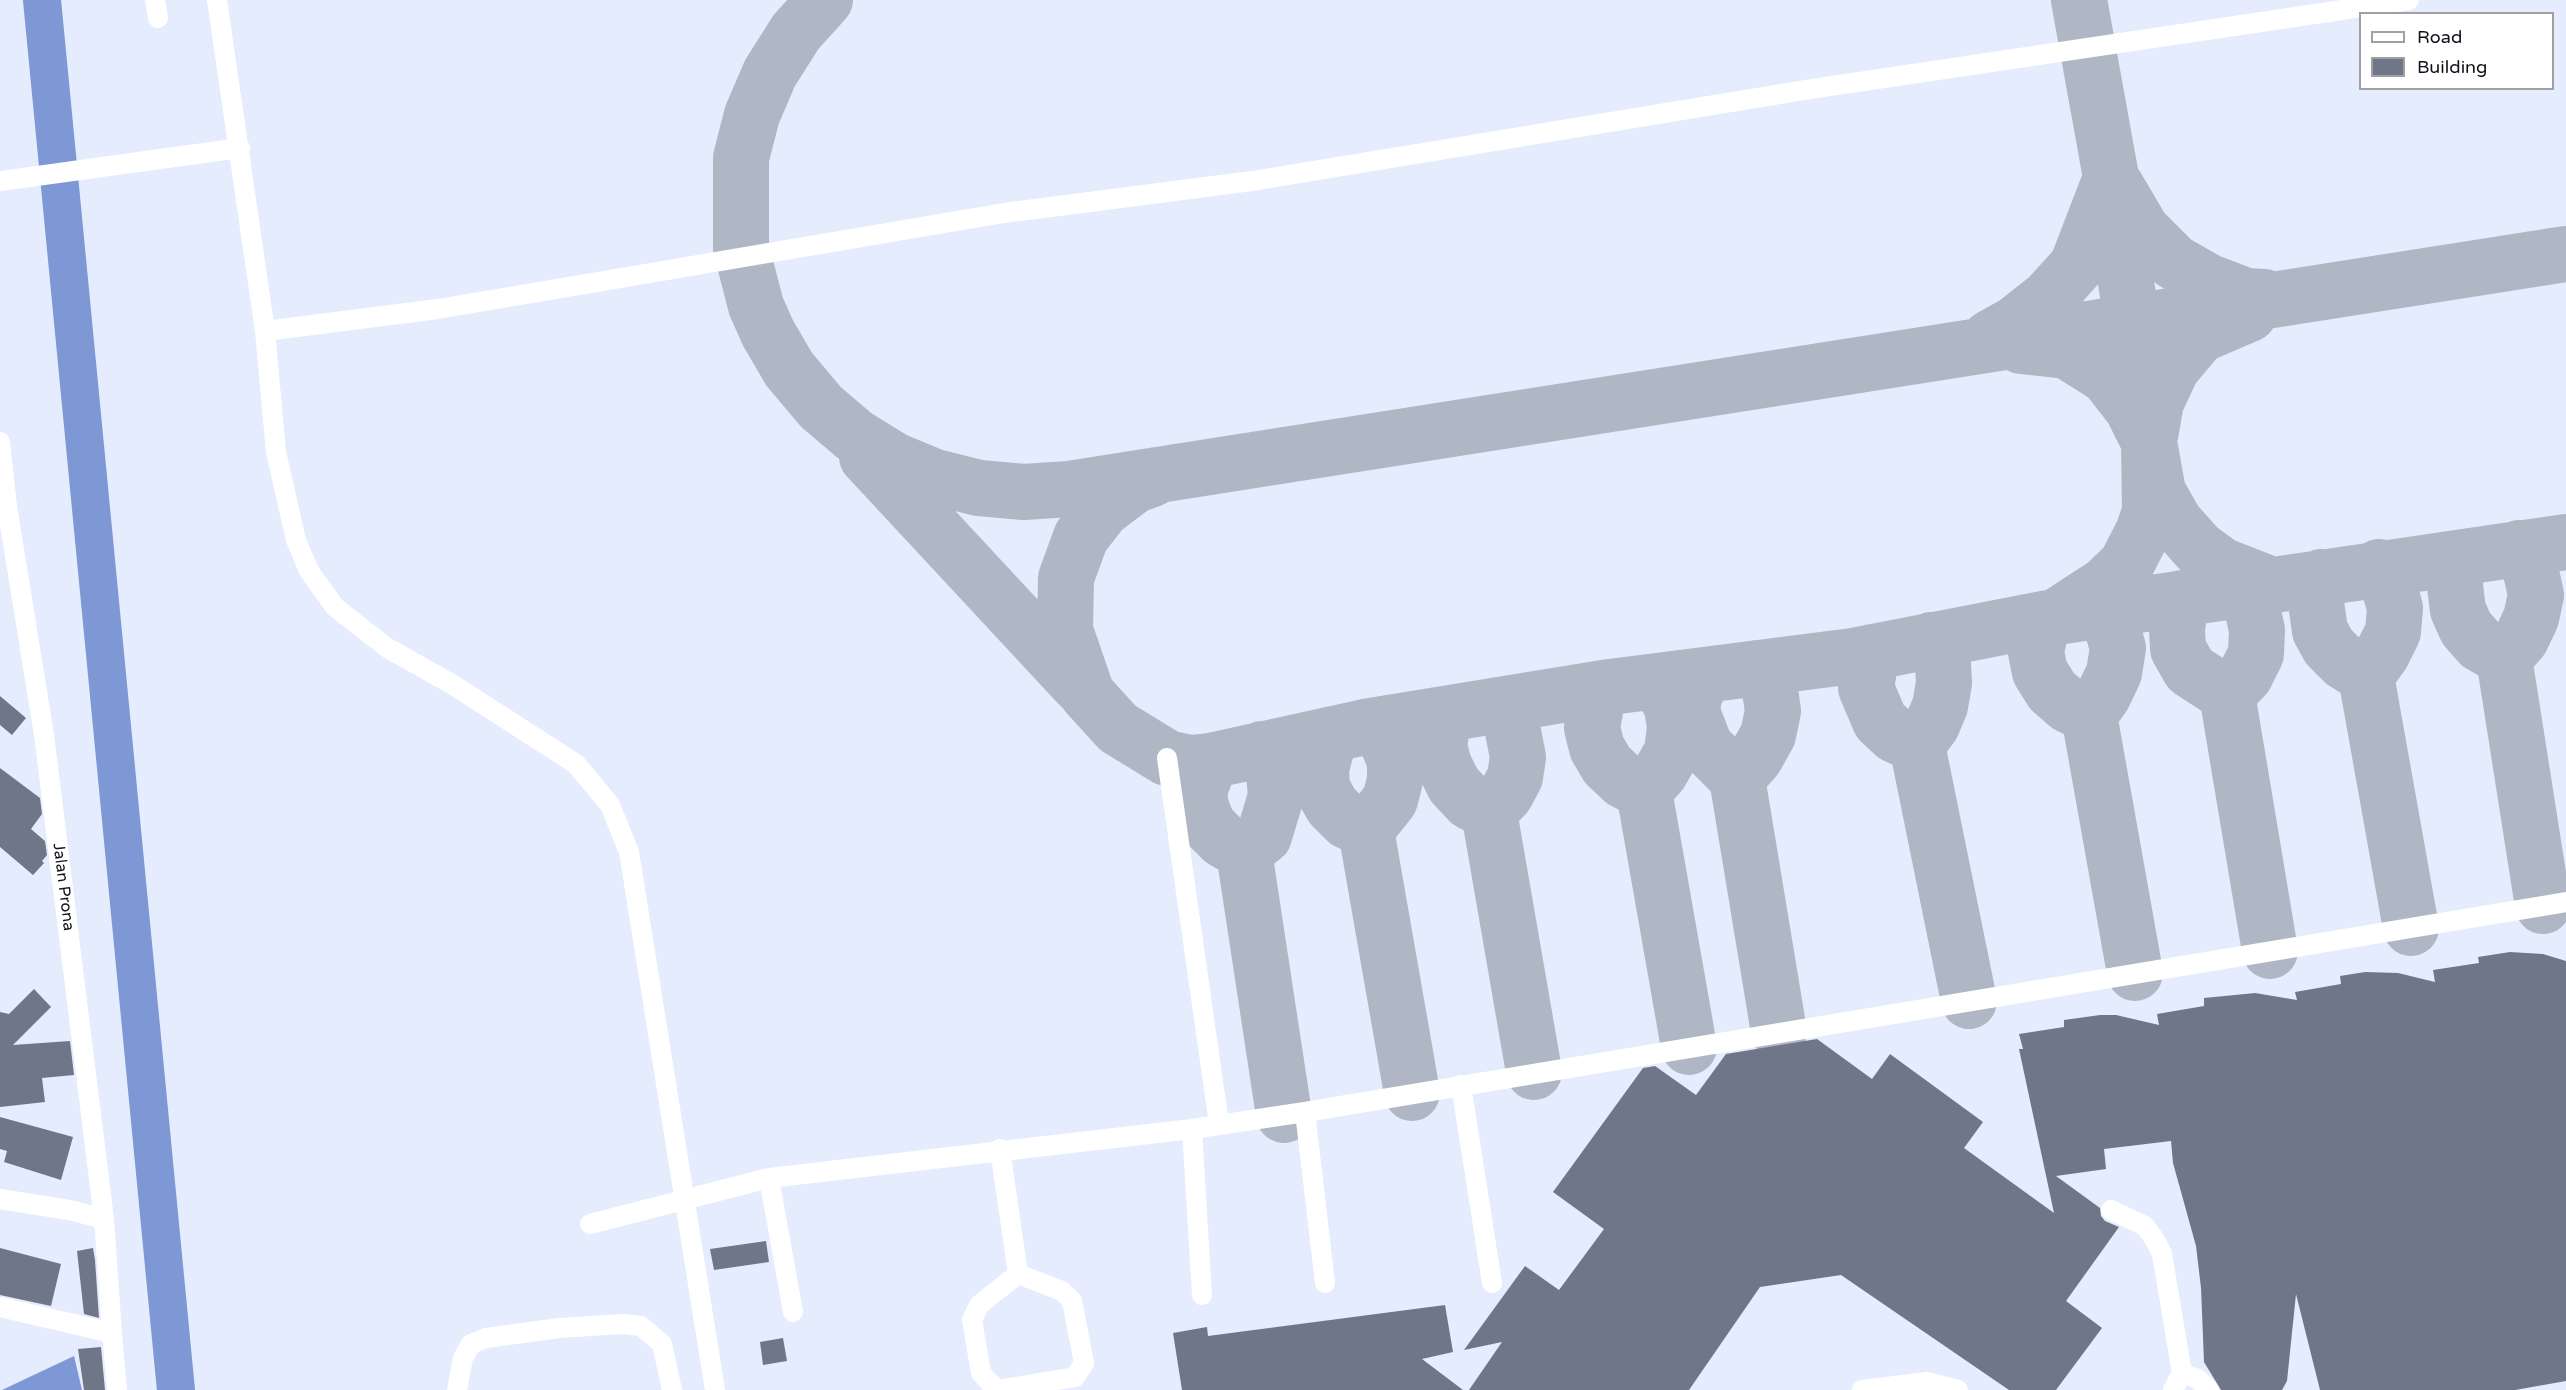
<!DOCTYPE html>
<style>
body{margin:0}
#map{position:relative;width:2566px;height:1390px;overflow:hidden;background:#e4ecfd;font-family:"Varela Round",sans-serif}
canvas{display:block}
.legend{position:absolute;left:2359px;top:12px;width:195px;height:78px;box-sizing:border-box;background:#fff;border:2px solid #9fa0a3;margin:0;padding:8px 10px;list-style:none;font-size:18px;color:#0e1118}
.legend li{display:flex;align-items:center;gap:12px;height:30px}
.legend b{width:30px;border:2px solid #9fa0a3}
</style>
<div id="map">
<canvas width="2566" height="1390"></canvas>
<ul class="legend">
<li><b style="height:8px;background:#fff"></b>Road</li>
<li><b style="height:16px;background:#6e7688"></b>Building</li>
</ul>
</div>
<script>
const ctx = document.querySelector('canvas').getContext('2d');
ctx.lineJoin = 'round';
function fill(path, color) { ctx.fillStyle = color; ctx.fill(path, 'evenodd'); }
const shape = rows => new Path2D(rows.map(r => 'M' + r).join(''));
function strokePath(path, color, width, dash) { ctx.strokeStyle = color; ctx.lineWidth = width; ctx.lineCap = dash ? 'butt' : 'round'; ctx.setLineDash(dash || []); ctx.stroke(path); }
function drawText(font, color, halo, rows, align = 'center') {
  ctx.font = font + ' "Varela Round",sans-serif'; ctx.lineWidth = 4.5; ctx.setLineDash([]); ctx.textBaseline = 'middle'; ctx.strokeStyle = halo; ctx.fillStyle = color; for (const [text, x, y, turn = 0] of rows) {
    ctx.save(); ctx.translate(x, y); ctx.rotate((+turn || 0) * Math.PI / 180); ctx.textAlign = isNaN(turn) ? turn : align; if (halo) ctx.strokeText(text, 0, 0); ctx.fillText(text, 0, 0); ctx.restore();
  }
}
fill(shape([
 [74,1356,82,1390,2,1390]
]), '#7e97d5');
strokePath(shape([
 [42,0,176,1390]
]), '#7e97d5', 38);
strokePath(shape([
 [825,0,796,32,770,73,752,115,741,158,741,248,756,306,768,333,789,369,821,407,855,436,894,460,935,477,979,488,1024,492,1069,489,2566,254],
 [2079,0,2111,177,2149,442],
 [2116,186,2142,230,2174,262,2209,282,2246,296,2264,297],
 [2249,314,2200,335,2172,368,2156,402,2149,442,2158,492,2175,522,2199,549,2221,565,2272,585],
 [1990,338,2015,324,2048,298,2077,266,2109,183],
 [2021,346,2067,351,2107,376,2132,408,2149,442,2150,512,2143,532,2126,565,2105,585,2062,613],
 [867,457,1079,685],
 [1152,479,1135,485,1102,510,1081,537,1066,578,1065,630,1087,694,1118,728,1167,758,1190,763,1210,761,1365,727,1610,687,1853,656,2043,619,2566,542],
 [2519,548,2531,572,2536,595,2531,618,2521,639,2504,658,2543,906],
 [2457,558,2455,586,2458,610,2466,628,2480,644,2504,658],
 [2379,567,2388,582,2395,608,2393,632,2382,654,2366,676,2411,928],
 [2321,577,2315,595,2320,631,2329,647,2344,662,2366,676],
 [2182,598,2177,628,2178,649,2190,670,2227,694],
 [2107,610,2118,648,2114,673,2103,696,2089,715,2135,973],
 [2043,619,2036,652,2040,672,2052,691,2068,705,2089,715],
 [1931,640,1943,664,1944,683,1940,706,1932,725,1917,745,1969,1001],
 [1872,652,1866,688,1880,721,1895,735,1917,745],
 [1658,681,1672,707,1675,727,1672,752,1660,773,1644,791,1689,1047],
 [1701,683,1694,696,1692,712,1705,746,1737,778,1779,1032],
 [1599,689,1592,728,1597,748,1607,765,1624,781,1644,791],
 [2227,694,2270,951],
 [2227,694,2245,676,2256,654,2257,630,2253,612,2241,589],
 [1451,713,1442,728,1439,746,1444,765,1454,785,1470,802,1489,812],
 [1376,725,1389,746,1395,762,1395,780,1390,800,1366,830,1412,1093],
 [1333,734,1325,753,1321,770,1322,788,1332,806,1347,821,1366,830],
 [1210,761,1199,792,1201,807,1208,825,1223,840,1244,852],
 [1737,778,1755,758,1768,735,1773,711,1770,690,1757,668],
 [1489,812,1534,1072],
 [1489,812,1506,794,1515,777,1518,757,1511,721,1498,706],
 [1244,852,1284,1115],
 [1244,852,1264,836,1276,796,1274,774,1262,749]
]), '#afb6c4', 56);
fill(shape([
 [0,696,26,718,12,735,0,725],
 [0,768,40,798,42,814,31,829,45,841,47,855,42,861,44,863,33,875,0,847],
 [2510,952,2543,954,2566,961,2566,1381,2515,1390,2320,1390,2296,1294,2287,1381,2282,1390,2221,1390,2204,1362,2201,1288,2196,1246,2173,1163,2171,1141,2104,1149,2106,1169,2056,1176,2100,1208,2101,1216,2105,1221,2119,1227,2066,1301,2102,1328,2056,1390,2009,1390,1841,1275,1760,1287,1689,1390,1469,1390,1502,1342,1464,1350,1525,1266,1559,1290,1604,1229,1553,1192,1643,1068,1655,1066,1696,1095,1726,1054,1817,1039,1872,1079,1890,1054,1983,1122,1964,1148,2054,1213,2019,1049,2023,1049,2019,1034,2064,1027,2064,1020,2100,1015,2116,1015,2159,1025,2157,1014,2204,1006,2204,998,2255,993,2297,1000,2295,992,2341,984,2340,976,2365,972,2398,973,2435,982,2433,970,2479,963,2478,957],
 [34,989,51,1007,13,1045,70,1041,74,1075,42,1078,45,1102,0,1107,0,1012,9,1014],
 [0,1117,73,1137,61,1180,4,1162,7,1151,0,1149],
 [766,1241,769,1262,714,1270,710,1249],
 [0,1248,61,1264,51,1306,0,1295],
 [93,1248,95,1260,99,1318,84,1314,77,1251],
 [1445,1305,1453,1352,1422,1359,1463,1390,1182,1390,1173,1333,1207,1327,1208,1336],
 [783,1338,787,1361,763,1365,760,1342],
 [101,1347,105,1390,84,1390,78,1349]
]), '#6e7688');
strokePath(shape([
 [155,0,158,18],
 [217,0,265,331,276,452,296,540,309,571,335,607,386,647,455,686,576,764,610,805,629,852,715,1390],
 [0,181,240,148],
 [265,331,438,309,1004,213,1252,181,1811,89,2409,0],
 [0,442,7,506,44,735,104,1219,112,1333],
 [1167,758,1219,1124],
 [1461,1085,1492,1283],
 [1305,1112,1325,1283],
 [1192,1129,1202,1295],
 [1000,1149,1018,1274,979,1305,972,1320,981,1373,997,1390,1075,1377,1084,1363,1072,1301,1062,1291,1018,1274],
 [769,1178,793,1312],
 [0,1199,69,1210,104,1219],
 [2111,1210,2145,1226,2155,1240,2162,1254,2182,1373,2173,1390],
 [590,1224,769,1178,1192,1129,1305,1112,2566,902],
 [0,1307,112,1333,117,1390],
 [2182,1373,2198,1379,2209,1390],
 [457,1390,463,1358,471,1344,486,1338,559,1328,623,1324,641,1326,662,1344,672,1390],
 [1862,1390,1927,1382,1958,1390]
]), '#fff', 20);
drawText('16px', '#0e1118', '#fff', [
 ["Jalan Prona",63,887,83]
]);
</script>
